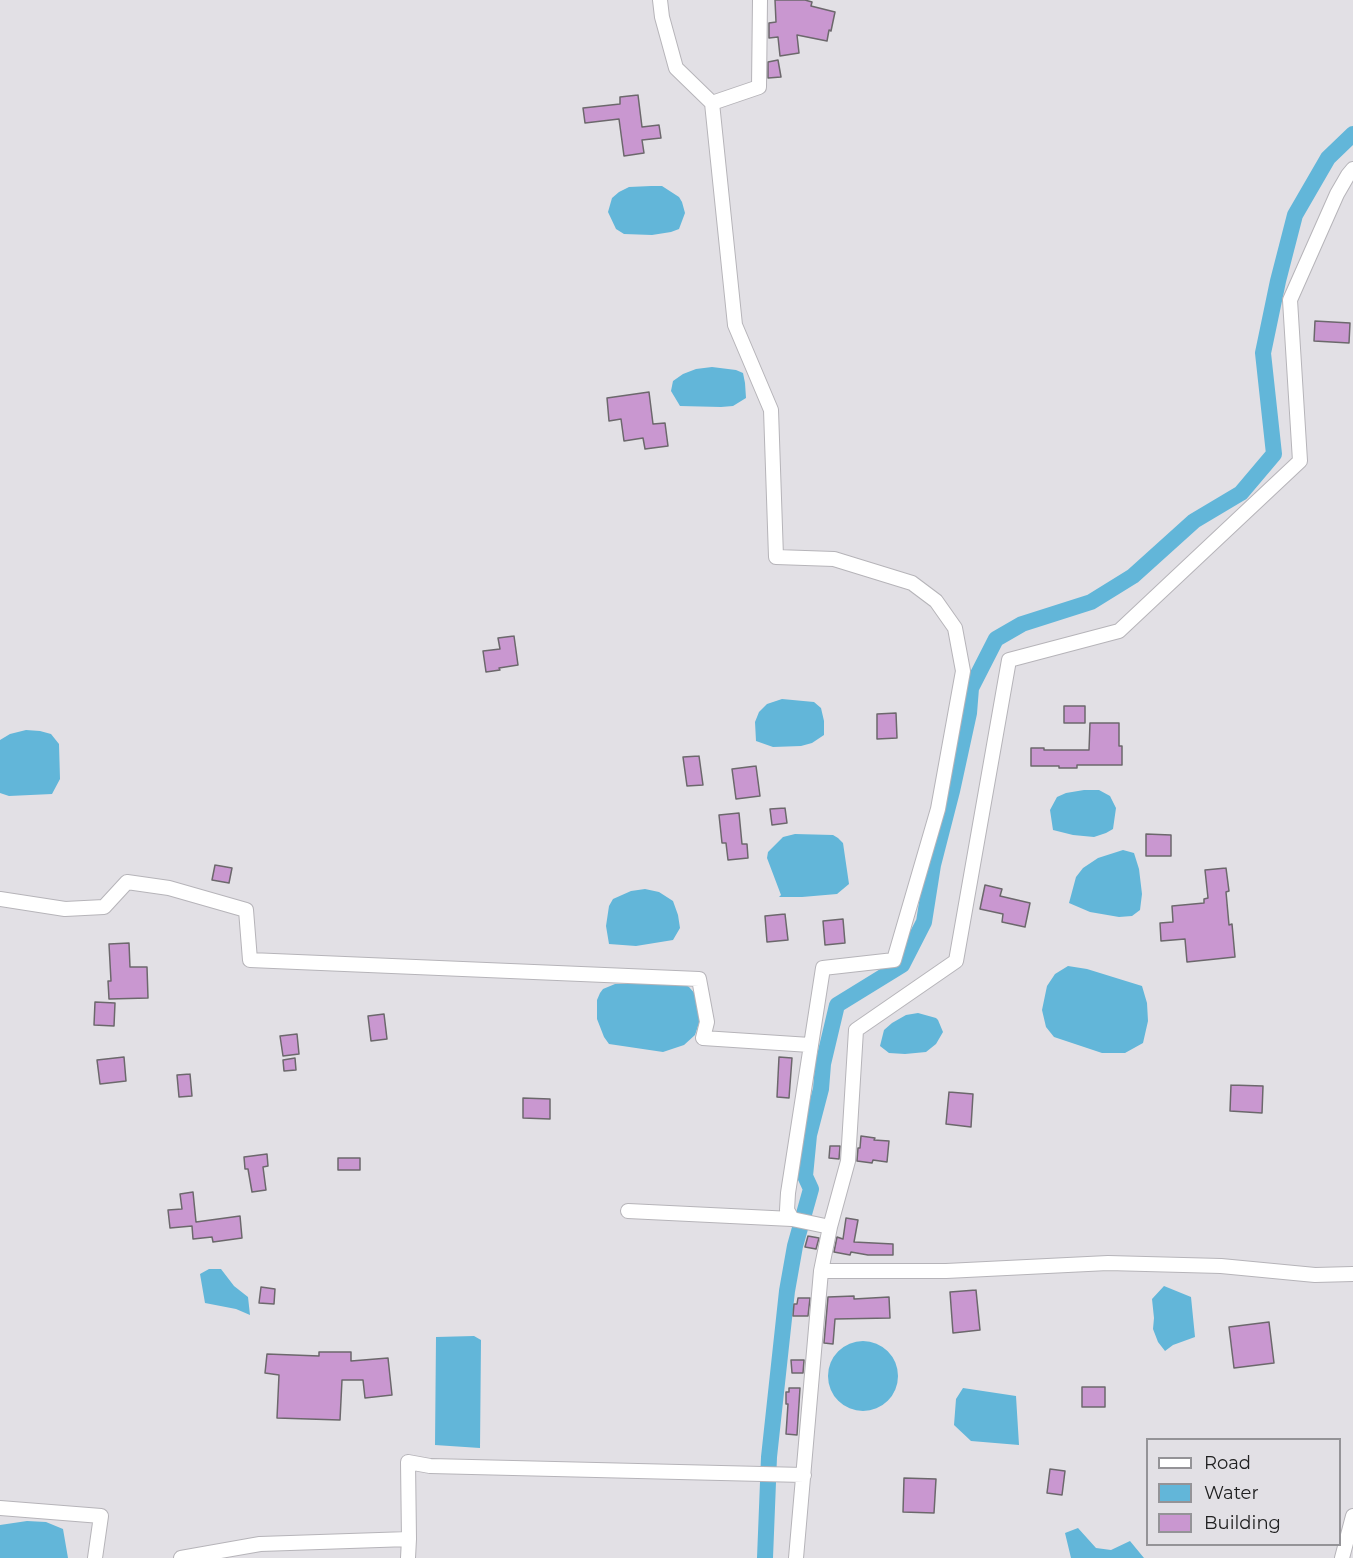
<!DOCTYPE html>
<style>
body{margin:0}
#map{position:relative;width:1353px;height:1558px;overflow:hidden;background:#e2e0e5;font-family:Montserrat,sans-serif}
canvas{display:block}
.legend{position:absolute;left:1146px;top:1438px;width:195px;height:108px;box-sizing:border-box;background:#e2e0e5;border:2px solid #949397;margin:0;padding:8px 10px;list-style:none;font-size:18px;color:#202021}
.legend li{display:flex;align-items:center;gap:12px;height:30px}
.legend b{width:30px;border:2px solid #949397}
</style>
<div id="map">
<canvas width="1353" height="1558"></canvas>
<ul class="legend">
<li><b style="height:8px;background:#fff"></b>Road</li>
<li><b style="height:16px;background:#62b6d9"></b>Water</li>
<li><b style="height:16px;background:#c997d0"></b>Building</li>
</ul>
</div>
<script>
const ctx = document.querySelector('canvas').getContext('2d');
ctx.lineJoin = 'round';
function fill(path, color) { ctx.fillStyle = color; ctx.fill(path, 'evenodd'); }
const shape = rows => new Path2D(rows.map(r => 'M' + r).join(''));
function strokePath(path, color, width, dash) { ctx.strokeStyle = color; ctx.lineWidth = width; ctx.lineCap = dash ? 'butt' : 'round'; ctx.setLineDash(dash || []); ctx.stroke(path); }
fill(shape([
 [651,186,662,186,679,197,682,202,685,213,679,229,671,232,652,235,624,234,616,229,608,212,612,198,619,192,629,187],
 [712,367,736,370,743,373,745,383,746,398,733,406,721,407,680,406,671,391,673,381,683,374,696,369],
 [782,699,814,702,821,708,824,721,824,735,812,743,801,746,773,747,756,741,755,722,759,712,767,704],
 [26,730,40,731,51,734,59,744,60,779,52,794,9,796,0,793,0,740,10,734],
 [1084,790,1099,790,1110,796,1116,808,1113,829,1106,833,1094,837,1073,835,1053,830,1050,810,1057,797,1066,793],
 [795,834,833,835,838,838,843,843,849,884,837,894,802,897,779,897,781,895,767,858,768,852,783,837],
 [1123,850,1134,853,1139,869,1142,894,1140,910,1132,916,1119,917,1090,912,1069,903,1076,877,1083,868,1098,858],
 [645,889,659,892,673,901,678,915,680,928,673,940,636,946,609,944,606,926,609,906,613,899,631,891],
 [1068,966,1087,969,1142,986,1147,1003,1148,1021,1143,1043,1125,1053,1102,1053,1054,1037,1046,1027,1042,1010,1047,986,1055,974],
 [655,983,684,984,689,987,697,996,699,1008,699,1023,695,1035,684,1045,663,1052,609,1044,604,1037,597,1019,597,1000,600,993,603,989,615,984],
 [918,1013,936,1018,938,1020,943,1032,936,1044,926,1052,905,1054,889,1053,880,1046,884,1030,892,1023,906,1015],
 [209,1269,221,1269,234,1286,248,1297,250,1315,236,1309,205,1303,200,1274],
 [1164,1286,1191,1297,1195,1337,1173,1345,1165,1351,1158,1342,1153,1329,1154,1318,1152,1299],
 [474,1336,481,1340,480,1448,435,1445,436,1337],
 '828 1376a35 35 0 1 1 70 0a35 35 0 1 1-70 0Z',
 [963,1388,1016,1396,1019,1445,971,1441,954,1425,956,1399],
 [27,1521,46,1522,63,1529,68,1558,0,1558,0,1525],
 [1078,1528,1096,1548,1111,1550,1130,1541,1144,1558,1071,1558,1065,1533]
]), '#62b6d9');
strokePath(shape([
 [765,1558,769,1457,787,1291,795,1246,811,1189,805,1176,809,1135,821,1089,823,1064,837,1005,902,965,924,922,933,865,952,791,969,713,971,688,996,639,1022,624,1091,602,1133,576,1194,521,1241,493,1274,454,1263,353,1278,281,1295,215,1328,158,1353,134]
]), '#62b6d9', 16);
const building = shape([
 [775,0,805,0,812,2,811,6,835,12,831,31,829,30,827,41,797,35,799,53,780,56,778,37,769,38,769,23,776,22,775,0],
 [778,60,781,77,768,78,768,62,778,60],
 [638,95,642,127,659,125,661,138,642,140,644,153,624,156,619,119,585,123,583,108,620,104,620,97,638,95],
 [1315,321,1350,323,1349,343,1314,341,1315,321],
 [649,392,653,424,665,423,668,446,645,449,643,438,624,441,621,419,609,421,607,398,649,392],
 [514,636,518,665,499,668,500,670,486,672,483,651,500,649,498,638,514,636],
 [1064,706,1085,706,1085,723,1064,723,1064,706],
 [896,713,897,738,877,739,877,714,896,713],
 [1090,723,1119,723,1119,746,1122,746,1122,765,1077,765,1077,768,1059,768,1059,766,1031,766,1031,748,1044,748,1044,750,1089,750,1090,723],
 [699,756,703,785,687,786,683,757,699,756],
 [756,766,760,796,736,799,732,769,756,766],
 [785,808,787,823,772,825,770,809,785,808],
 [739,813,742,844,747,844,748,858,728,860,726,843,722,843,719,815,739,813],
 [1146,834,1171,835,1171,856,1146,856,1146,834],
 [215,865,232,868,229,883,212,880,215,865],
 [1226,868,1229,891,1226,892,1229,925,1232,924,1235,957,1187,962,1185,939,1161,941,1160,923,1173,922,1172,906,1204,903,1204,899,1208,898,1205,870,1226,868],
 [985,885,1002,889,1000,896,1030,903,1025,927,1002,922,1003,914,980,909,985,885],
 [785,914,788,940,767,942,765,916,785,914],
 [843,919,845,943,825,945,823,921,843,919],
 [129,943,130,967,147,967,148,998,109,999,108,981,111,981,109,944,129,943],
 [95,1002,115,1003,114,1026,94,1025,95,1002],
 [384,1014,387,1039,371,1041,368,1016,384,1014],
 [297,1034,299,1054,283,1056,280,1036,297,1034],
 [124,1057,126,1081,100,1084,97,1060,124,1057],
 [779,1057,792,1058,789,1098,777,1097,779,1057],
 [295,1058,296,1070,284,1071,283,1060,295,1058],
 [190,1074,192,1096,179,1097,177,1075,190,1074],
 [1231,1085,1263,1086,1262,1113,1230,1111,1231,1085],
 [949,1092,973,1094,971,1127,946,1124,949,1092],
 [523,1098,550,1099,550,1119,523,1118,523,1098],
 [861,1136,875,1138,874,1140,889,1141,887,1162,873,1160,872,1163,857,1161,858,1148,860,1148,861,1136],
 [830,1146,840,1146,839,1159,829,1158,830,1146],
 [267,1154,268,1166,263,1167,266,1190,252,1192,248,1169,245,1169,244,1157,267,1154],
 [338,1158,360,1158,360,1170,338,1170,338,1158],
 [193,1192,196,1222,240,1216,242,1238,213,1242,212,1237,193,1239,192,1226,170,1228,168,1210,182,1209,180,1194,193,1192],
 [846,1218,858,1220,854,1242,893,1244,893,1255,868,1255,851,1252,850,1255,834,1252,837,1237,843,1239,846,1218],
 [808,1236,819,1238,816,1249,805,1247,808,1236],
 [261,1287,275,1289,274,1304,259,1303,261,1287],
 [976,1290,980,1330,953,1333,950,1292,976,1290],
 [854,1296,854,1299,889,1297,890,1318,835,1319,833,1344,824,1343,828,1297,854,1296],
 [798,1298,810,1298,808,1316,793,1316,794,1304,797,1304,798,1298],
 [1269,1322,1274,1363,1234,1368,1229,1327,1269,1322],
 [319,1352,351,1352,351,1361,388,1358,392,1395,365,1398,363,1380,342,1380,340,1420,277,1418,279,1375,265,1373,267,1354,319,1356,319,1352],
 [791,1360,804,1360,803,1373,792,1373,791,1360],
 [1082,1387,1105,1387,1105,1407,1082,1407,1082,1387],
 [789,1388,800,1388,797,1435,786,1434,788,1404,786,1404,786,1392,789,1392,789,1388],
 [1050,1469,1065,1471,1062,1495,1047,1493,1050,1469],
 [904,1478,936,1479,934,1513,903,1512,904,1478]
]);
fill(building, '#c997d0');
strokePath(building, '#6c686c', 1.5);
const minor = shape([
 [660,0,662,17,676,68,712,103,735,325,771,410,776,557,834,559,912,583,936,601,955,628,963,671,938,809,894,960,823,968,788,1193,787,1210,792,1219],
 [712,103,759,87,760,0],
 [0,899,65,909,104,907,127,882,169,888,246,910,250,960,699,979,707,1022,703,1038,810,1045],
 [628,1211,792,1219,830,1227],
 [821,1271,946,1271,1108,1263,1221,1266,1315,1275,1353,1274],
 [0,1508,101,1516,95,1558],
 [181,1558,260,1544,409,1539],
 [408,1558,409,1539,408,1462,430,1466,804,1475],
 [796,1558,821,1271,830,1227,848,1161,856,1030,956,961,1009,660,1119,631,1300,461,1290,300,1337,194,1348,175,1353,169],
 [1342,1558,1353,1516]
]);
strokePath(minor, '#b6b4b9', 16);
strokePath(minor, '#fff', 14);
</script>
